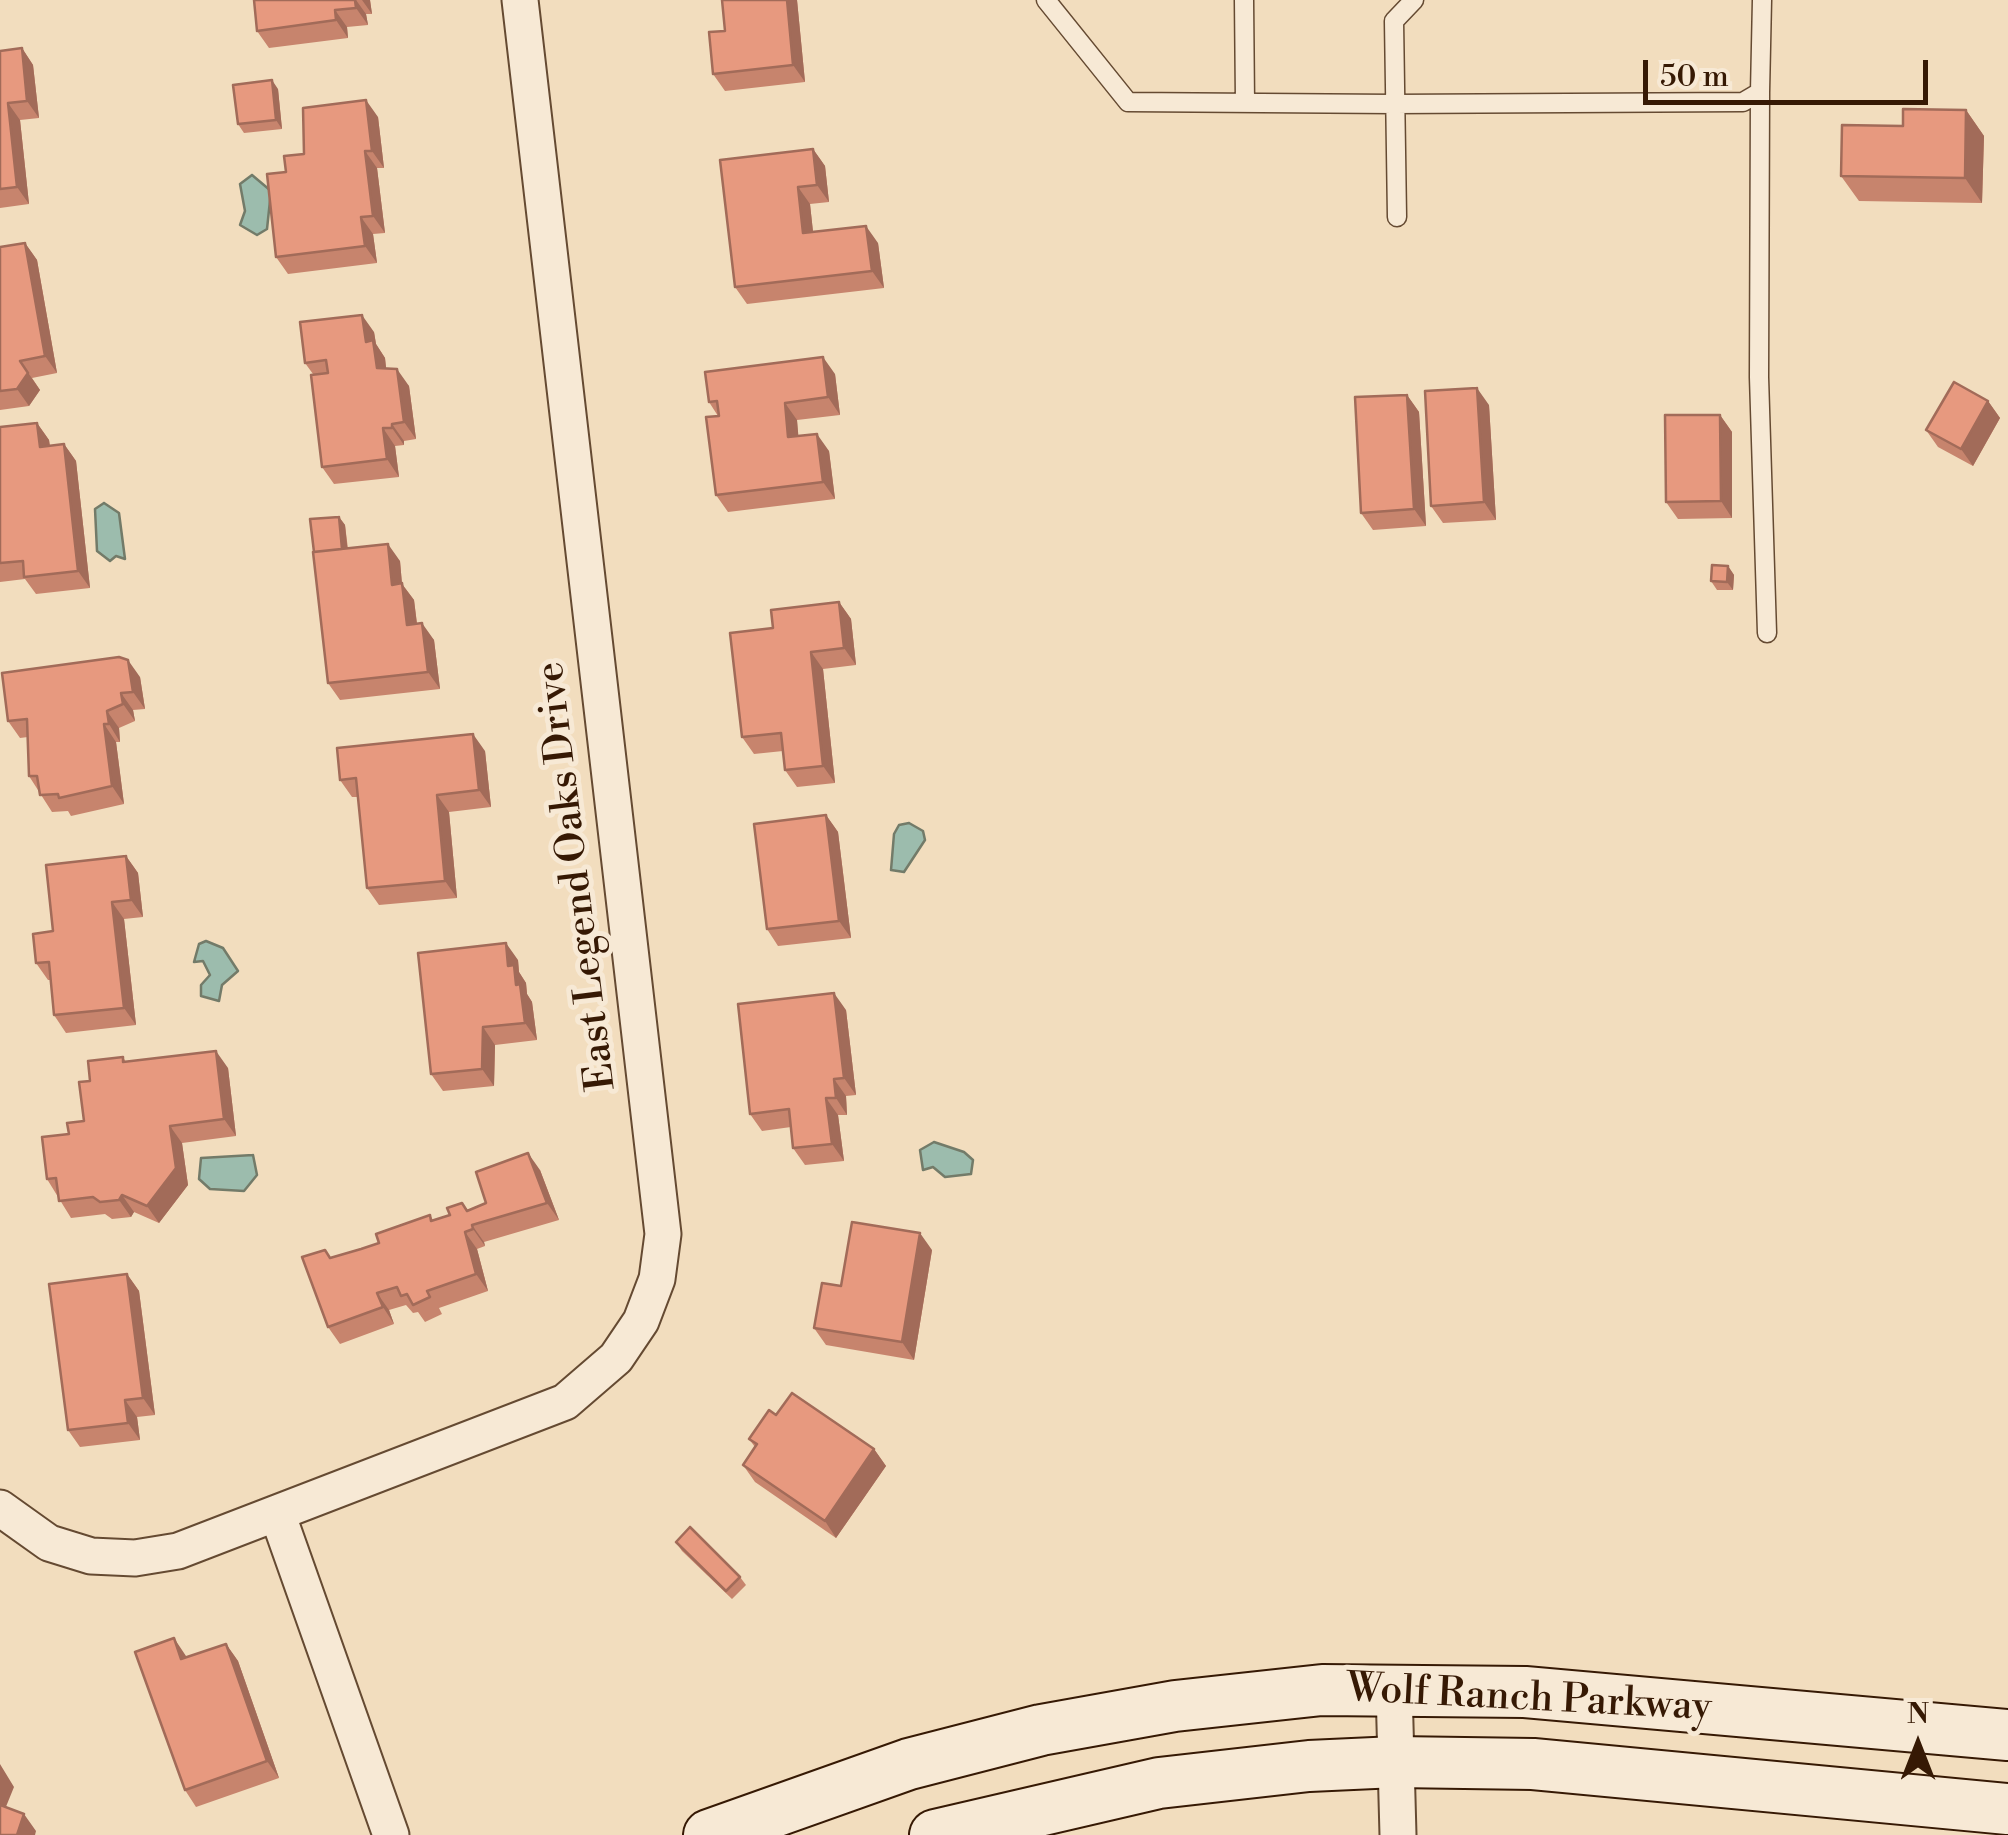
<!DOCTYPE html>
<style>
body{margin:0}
#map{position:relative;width:2008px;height:1835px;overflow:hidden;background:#f2ddbe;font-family:"Libre Bodoni",serif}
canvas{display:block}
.north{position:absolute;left:1868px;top:1695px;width:100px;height:100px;-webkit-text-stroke:8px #f7e9d5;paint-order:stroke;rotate:0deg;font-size:28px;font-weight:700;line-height:40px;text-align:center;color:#361904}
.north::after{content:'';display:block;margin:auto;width:35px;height:45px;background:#361904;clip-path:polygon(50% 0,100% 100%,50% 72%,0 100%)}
.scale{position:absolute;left:1643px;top:60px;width:285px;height:45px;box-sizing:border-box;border:5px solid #361904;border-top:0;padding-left:12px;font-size:30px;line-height:35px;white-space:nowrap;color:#361904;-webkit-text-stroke:8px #f7e9d5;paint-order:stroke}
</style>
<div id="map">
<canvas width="2008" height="1835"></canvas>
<div class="north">N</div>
<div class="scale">50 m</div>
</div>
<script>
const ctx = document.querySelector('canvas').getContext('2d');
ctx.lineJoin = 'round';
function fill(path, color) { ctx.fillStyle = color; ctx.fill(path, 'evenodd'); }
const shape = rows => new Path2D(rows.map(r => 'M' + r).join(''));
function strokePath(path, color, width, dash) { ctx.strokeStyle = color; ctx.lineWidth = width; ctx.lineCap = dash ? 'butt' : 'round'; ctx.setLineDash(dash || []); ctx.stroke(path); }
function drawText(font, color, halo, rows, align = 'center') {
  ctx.font = font + ' "Libre Bodoni",serif'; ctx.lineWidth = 10; ctx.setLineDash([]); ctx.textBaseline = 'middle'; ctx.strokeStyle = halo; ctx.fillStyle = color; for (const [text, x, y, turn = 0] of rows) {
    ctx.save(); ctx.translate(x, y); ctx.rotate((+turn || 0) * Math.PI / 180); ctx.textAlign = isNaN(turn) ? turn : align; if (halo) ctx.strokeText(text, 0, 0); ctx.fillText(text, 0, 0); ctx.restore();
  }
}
const water = shape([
 [252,175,271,191,267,229,257,235,240,225,245,211,240,184,252,175],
 [104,503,119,513,125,559,116,556,110,561,97,551,95,509,104,503],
 [909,823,923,831,925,840,904,872,891,870,894,834,899,825,909,823],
 [206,941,223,948,238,971,222,985,219,1001,201,996,201,985,210,975,203,961,194,962,199,944,206,941],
 [934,1142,964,1152,973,1160,971,1174,945,1177,933,1167,923,1170,920,1150,934,1142],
 [253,1155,257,1175,244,1191,210,1189,199,1179,201,1158,253,1155]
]);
fill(water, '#9cbcad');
strokePath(water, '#737b69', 2.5);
const lane = shape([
 [1046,0,1128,102,1394,104,1743,102,1760,92,1762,0],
 [1244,0,1245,102],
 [1760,92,1759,377,1767,633],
 [1397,217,1394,21,1414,0]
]);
const street = shape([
 [0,1508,49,1543,91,1556,135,1558,178,1551,565,1402,616,1358,641,1321,657,1279,663,1234,520,0],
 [277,1513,391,1835],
 [1394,1688,1398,1835]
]);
const secondary = shape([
 [709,1835,909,1764,1041,1730,1175,1706,1322,1690,1525,1692,2008,1735],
 [935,1835,1159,1783,1309,1766,1396,1762,1533,1764,2008,1809]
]);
strokePath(lane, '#654a32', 21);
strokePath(street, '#654a32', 39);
strokePath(secondary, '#361904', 54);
strokePath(lane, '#f7e9d5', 18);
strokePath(street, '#f7e9d5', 35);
strokePath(secondary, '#f7e9d5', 50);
fill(shape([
 [254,0,370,0,372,14,366,14,368,25,347,27,348,38,269,48,257,31],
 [797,0,805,82,725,91,713,74,725,31],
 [22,48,33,65,39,118,20,120,29,204,0,208,0,51],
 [278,89,282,129,244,133,238,124],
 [1966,110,1984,136,1982,203,1859,201,1841,176,1903,126],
 [378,117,384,168,377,168,385,233,373,234,377,263,288,274,276,257,304,154],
 [813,149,825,166,829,202,810,204,813,232,878,243,884,288,747,304,735,287],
 [25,243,37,260,57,373,32,378,40,390,29,406,0,410,0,247],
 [374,332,376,344,385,358,386,369,409,386,416,439,404,441,404,445,395,446,399,477,334,484,322,467,313,374,305,363],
 [835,374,840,415,797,420,798,436,829,451,835,499,728,512,716,495,718,416,709,402],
 [1407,395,1419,412,1426,526,1373,530,1361,513],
 [1988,401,2000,418,1973,466,1938,447,1926,430],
 [1489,405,1496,520,1443,523,1431,506],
 [1720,415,1732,432,1732,518,1678,519,1666,502],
 [37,423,49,440,50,446,64,444,76,461,90,588,36,594,25,579,0,582,0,427],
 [339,517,345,525,348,549,400,561,402,584,414,600,417,623,434,640,440,689,340,700,328,683],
 [1728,566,1734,575,1733,590,1717,590,1711,581],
 [839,602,851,619,856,665,823,669,835,783,797,787,785,770,783,751,754,754,742,737,773,628],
 [140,677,145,709,133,710,135,721,119,728,120,742,116,742,124,804,71,816,68,811,52,812,29,776,28,737,20,738,8,721],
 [485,751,491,807,449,812,457,898,379,905,367,888,358,797,352,797,340,780],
 [826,815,838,832,851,938,778,946,767,929],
 [126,856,138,873,143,917,124,919,136,1025,66,1033,54,1015,51,980,48,980,36,963,53,931],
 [518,960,519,972,526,983,527,994,532,1002,537,1040,495,1045,494,1086,443,1091,431,1074],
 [846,1010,856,1095,846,1096,847,1115,838,1115,844,1161,805,1165,793,1148,791,1127,762,1131,750,1114],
 [123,1057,126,1062,228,1068,236,1136,182,1143,188,1185,159,1223,134,1212,131,1217,112,1219,105,1214,71,1218,47,1179,84,1121,90,1081],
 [540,1170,559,1220,484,1242,485,1246,477,1249,488,1291,439,1308,442,1314,425,1322,418,1312,413,1313,406,1305,389,1310,394,1324,340,1344,328,1327,325,1250,331,1258,379,1243,430,1215,433,1220,450,1215,462,1203,468,1210,486,1203],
 [932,1250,914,1360,826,1345,814,1328,841,1286],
 [127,1274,139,1291,155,1415,137,1417,140,1440,80,1447,68,1430],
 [776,1415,874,1449,886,1466,836,1538,755,1482,743,1465,755,1447,749,1439],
 [676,1542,740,1577,746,1585,732,1599,682,1551],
 [226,1644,238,1661,279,1778,196,1807,185,1790,186,1656,186,1657]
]), '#c7846d');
fill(shape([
 [355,0,356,0,366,14,368,25,356,8],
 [362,0,370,0,372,14],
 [787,0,797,0,805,82,793,65],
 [335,10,347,27,348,38,336,20],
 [22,48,33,65,39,118,27,101],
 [272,80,278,89,282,129,276,120],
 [366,100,378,117,384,168,372,151],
 [8,103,20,120,29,204,17,187],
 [1966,110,1984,136,1982,203,1965,178],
 [813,149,825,166,829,202,817,185],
 [365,151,377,168,385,233,373,216],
 [798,187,810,204,815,250,803,233],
 [361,217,373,234,377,263,365,246],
 [866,226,878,243,884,288,872,271],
 [25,243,37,260,57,373,45,356],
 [362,315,374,332,376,344,385,358,388,385,377,368,366,342],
 [823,357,835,374,840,415,828,397],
 [20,361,40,390,29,406,17,389],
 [397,369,409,386,416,439,404,422],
 [1477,388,1489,405,1496,520,1484,502],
 [1407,395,1419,412,1426,526,1414,509],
 [1988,401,2000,418,1973,466,1961,449],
 [785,403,797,420,800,454,788,437],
 [1720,415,1732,432,1732,518,1721,501],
 [37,423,49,440,52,464,40,447],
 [392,424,404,441,404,445,392,428],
 [383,428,395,446,399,477,387,459],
 [817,434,829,451,835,499,823,482],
 [64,444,76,461,90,588,78,571],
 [339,517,345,525,349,564,343,555],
 [388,544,400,561,402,584,414,600,419,642,407,625,392,585],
 [1728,566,1734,575,1733,590,1727,582],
 [839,602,851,619,856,665,844,648],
 [422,623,434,640,440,689,428,672],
 [811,652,823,669,835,783,823,766],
 [128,660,140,677,145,709,133,692],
 [121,693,133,710,135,721,123,704],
 [107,711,119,728,120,742,109,724],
 [104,724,116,742,124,804,112,786],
 [473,734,485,751,491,807,479,790],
 [437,795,449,812,457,898,445,881],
 [826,815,838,832,851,938,839,921],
 [126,856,138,873,143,917,131,900],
 [112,902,124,919,136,1025,124,1008],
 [506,943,518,960,519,972,526,983,527,994,532,1002,537,1040,525,1023,516,985,508,966],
 [834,993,846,1010,856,1095,844,1078],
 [483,1027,495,1045,494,1086,482,1069],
 [216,1051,228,1068,236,1136,224,1119],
 [834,1079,846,1096,847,1115,836,1098],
 [826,1098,838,1115,844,1161,832,1144],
 [170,1126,182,1143,188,1185,159,1223,147,1206],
 [528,1153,540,1170,559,1220,547,1203],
 [122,1195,134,1212,131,1217,119,1200],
 [472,1225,484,1242,485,1246,473,1229],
 [465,1232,477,1249,488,1291,476,1274],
 [920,1233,932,1250,914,1360,902,1342],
 [127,1274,139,1291,155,1415,143,1398],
 [377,1293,389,1310,394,1324,383,1307],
 [125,1400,137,1417,140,1440,128,1423],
 [874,1449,886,1466,836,1538,825,1521],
 [174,1638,186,1656,193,1676,181,1659],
 [226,1644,238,1661,279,1778,267,1761],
 [0,1764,14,1787,1,1819,0,1817],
 [24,1814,36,1831,35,1835,17,1835]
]), '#a26b59');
const building = shape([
 [254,0,355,0,356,8,335,10,336,20,257,31,254,0],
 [722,0,787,0,793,65,713,74,709,32,725,31,722,0],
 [22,48,27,101,8,103,17,187,0,189,0,51,22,48],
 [272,80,276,120,238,124,233,85,272,80],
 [366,100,372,151,365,151,373,216,361,217,365,246,276,257,267,174,286,172,284,156,304,154,303,108,366,100],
 [1903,109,1966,110,1965,178,1841,176,1842,125,1903,126,1903,109],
 [813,149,817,185,798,187,803,233,866,226,872,271,735,287,720,160,813,149],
 [25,243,45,356,20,361,28,373,17,389,0,391,0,247,25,243],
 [362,315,366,342,373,340,377,368,397,369,404,422,392,424,392,428,383,428,387,459,322,467,311,375,328,373,326,360,305,363,300,322,362,315],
 [823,357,828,397,785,403,788,437,817,434,823,482,716,495,706,417,719,416,717,401,709,402,705,372,823,357],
 [1954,382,1988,401,1961,449,1926,430,1954,382],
 [1477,388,1484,502,1431,506,1425,391,1477,388],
 [1407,395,1414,509,1361,513,1355,397,1407,395],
 [1665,415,1720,415,1721,501,1666,502,1665,415],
 [37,423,40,447,64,444,78,571,24,577,23,561,0,563,0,427,37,423],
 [339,517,342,549,314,552,310,519,339,517],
 [388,544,392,585,402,583,407,625,422,623,428,672,328,683,313,552,388,544],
 [1712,565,1728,566,1727,582,1711,581,1712,565],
 [839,602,844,648,811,652,823,766,785,770,781,733,742,737,730,633,773,628,771,610,839,602],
 [119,657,128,660,133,692,121,693,123,704,107,711,109,724,104,724,112,786,59,798,58,794,40,795,37,776,29,776,27,719,8,721,2,673,119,657],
 [473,734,479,790,437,795,445,881,367,888,356,778,340,780,337,748,473,734],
 [826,815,839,921,767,929,754,824,826,815],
 [126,856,131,900,112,902,124,1008,54,1015,49,962,36,963,33,934,53,931,46,865,126,856],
 [506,943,508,966,514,965,516,985,520,984,525,1023,483,1027,482,1069,431,1074,418,953,506,943],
 [834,993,844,1078,834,1079,836,1098,826,1098,832,1144,793,1148,789,1109,750,1114,738,1004,834,993],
 [216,1051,224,1119,170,1126,176,1168,147,1206,122,1195,119,1200,100,1202,93,1197,59,1201,56,1178,47,1179,42,1137,69,1134,67,1123,84,1121,79,1082,90,1081,88,1061,123,1057,123,1062,216,1051],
 [528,1153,547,1203,472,1225,473,1229,465,1232,476,1274,427,1291,430,1297,413,1305,407,1294,401,1296,397,1287,377,1293,383,1307,328,1327,302,1257,325,1250,330,1258,361,1249,379,1243,376,1234,430,1215,431,1221,450,1215,447,1208,462,1203,467,1211,486,1203,476,1172,528,1153],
 [852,1222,920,1233,902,1342,814,1328,822,1283,841,1286,852,1222],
 [127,1274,143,1398,125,1400,128,1423,68,1430,49,1284,127,1274],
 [792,1393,874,1449,825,1521,743,1465,757,1444,749,1439,769,1410,776,1415,792,1393],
 [690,1527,740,1577,726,1591,676,1542,690,1527],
 [174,1638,181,1659,226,1644,267,1761,185,1790,135,1652,174,1638],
 [0,1805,24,1814,17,1835,0,1835,0,1805]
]);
fill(building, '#e7997f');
strokePath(building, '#a26b59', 2.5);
drawText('40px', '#361904', '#f7e9d5', [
 ["East Legend Oaks Drive",578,876,-97],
 ["Wolf Ranch Parkway",1529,1700,3]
]);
</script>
